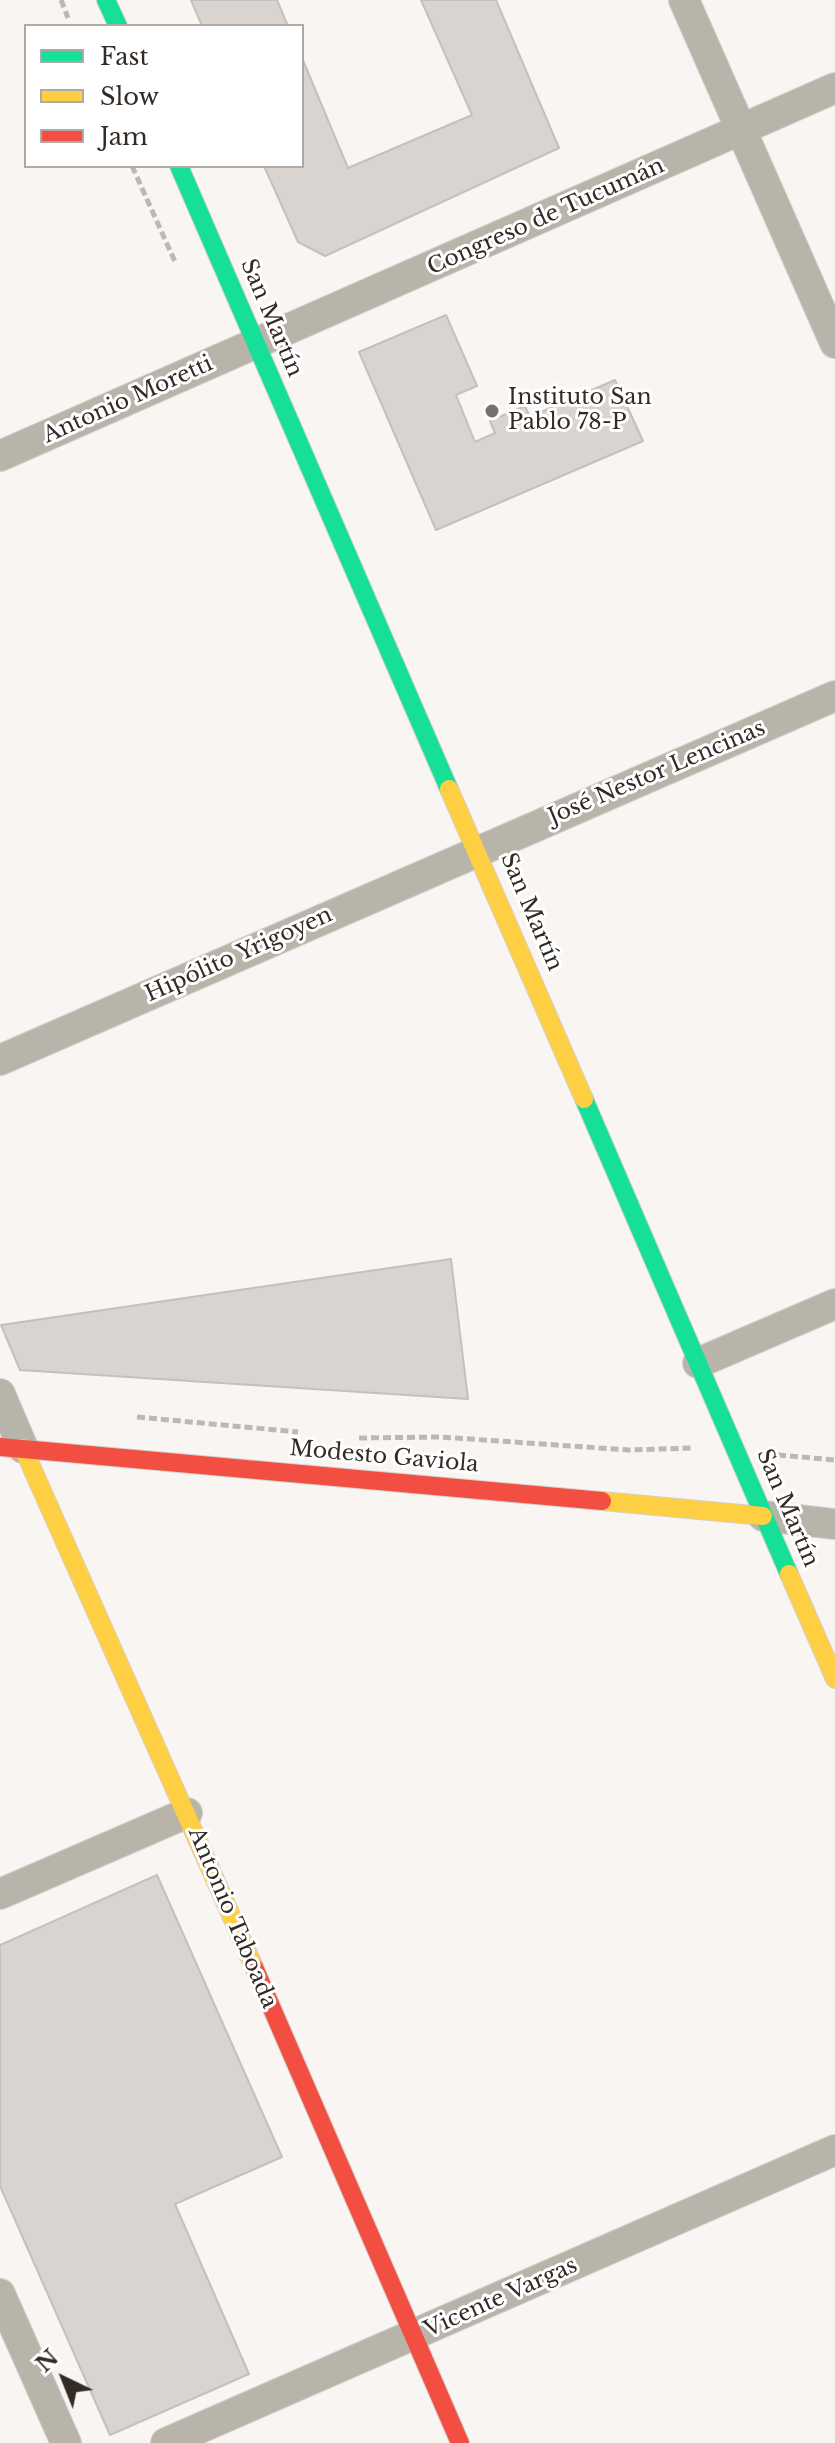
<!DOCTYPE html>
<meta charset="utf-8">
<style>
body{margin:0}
#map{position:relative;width:835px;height:2443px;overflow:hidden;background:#f9f5f2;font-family:"Libre Baskerville",serif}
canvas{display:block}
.legend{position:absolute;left:24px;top:24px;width:280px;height:144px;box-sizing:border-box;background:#fff;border:2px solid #adaaa8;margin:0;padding:10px 14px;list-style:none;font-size:24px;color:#332b26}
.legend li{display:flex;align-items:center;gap:16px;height:40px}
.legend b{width:40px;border:2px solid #adaaa8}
.north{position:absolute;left:24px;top:2339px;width:80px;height:80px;-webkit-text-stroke:6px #fff;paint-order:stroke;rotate:317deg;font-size:22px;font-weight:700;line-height:32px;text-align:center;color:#332b26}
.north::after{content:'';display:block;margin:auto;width:28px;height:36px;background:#332b26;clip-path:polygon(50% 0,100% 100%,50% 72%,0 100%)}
</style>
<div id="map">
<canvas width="835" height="2443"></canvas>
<ul class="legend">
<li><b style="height:10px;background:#16e098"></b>Fast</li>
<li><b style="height:10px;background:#ffcf43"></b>Slow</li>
<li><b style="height:10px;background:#f24e42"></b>Jam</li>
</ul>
<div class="north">N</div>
</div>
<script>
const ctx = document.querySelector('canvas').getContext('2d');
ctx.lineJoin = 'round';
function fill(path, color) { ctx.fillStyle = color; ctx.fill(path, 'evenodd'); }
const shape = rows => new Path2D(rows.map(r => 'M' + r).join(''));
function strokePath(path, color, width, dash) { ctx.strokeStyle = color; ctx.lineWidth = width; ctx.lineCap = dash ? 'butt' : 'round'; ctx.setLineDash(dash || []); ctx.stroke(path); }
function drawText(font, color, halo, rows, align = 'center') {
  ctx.font = font + ' "Libre Baskerville",serif'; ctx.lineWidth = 6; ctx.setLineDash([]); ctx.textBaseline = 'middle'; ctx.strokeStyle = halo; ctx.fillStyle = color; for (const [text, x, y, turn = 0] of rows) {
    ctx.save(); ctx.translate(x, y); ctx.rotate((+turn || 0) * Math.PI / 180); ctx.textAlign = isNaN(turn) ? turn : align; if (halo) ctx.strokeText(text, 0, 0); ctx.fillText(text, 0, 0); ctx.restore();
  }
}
const building = shape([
 [191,0,277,0,288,26,202,26,191,0],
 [421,0,496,0,559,148,325,256,298,242,264,166,302,166,302,58,348,168,472,115,421,0],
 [446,315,477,386,456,395,475,442,495,433,490,421,525,406,530,417,615,380,643,441,436,530,359,352,446,315],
 [451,1259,468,1399,20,1370,1,1325,451,1259],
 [157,1875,282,2157,175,2204,249,2374,110,2435,0,2186,0,1945,157,1875]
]);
fill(building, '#dad4d0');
strokePath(building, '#c5c0bc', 2);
const street = shape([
 [684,0,835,343],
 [0,456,835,88],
 [0,1060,835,696],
 [698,1363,835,1304],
 [0,1394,23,1448],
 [763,1516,835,1524],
 [0,1894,187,1813],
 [0,2294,66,2443],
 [166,2443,835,2150]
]);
const fast = shape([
 [106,0,118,26],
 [179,166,449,789],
 [584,1099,789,1574]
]);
const slow = shape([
 [449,789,584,1099],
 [23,1448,254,1967],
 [602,1501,763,1516],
 [789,1574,835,1679]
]);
const jam = shape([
 [0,1447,602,1501],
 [254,1967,460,2443]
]);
strokePath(street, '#d5d1ce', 32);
strokePath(fast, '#d5d1ce', 20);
strokePath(slow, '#d5d1ce', 20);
strokePath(jam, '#d5d1ce', 20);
strokePath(shape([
 [61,0,68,18],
 [132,166,176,264],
 [137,1417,298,1432],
 [359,1438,441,1437,629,1450,692,1448],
 [778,1455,835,1460]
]), '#bdb9b2', 5, [8, 4]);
strokePath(street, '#b8b4aa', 30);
strokePath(fast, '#16e098', 18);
strokePath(slow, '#ffcf43', 18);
strokePath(jam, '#f24e42', 18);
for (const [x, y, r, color] of [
 [492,411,8,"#78726d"]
]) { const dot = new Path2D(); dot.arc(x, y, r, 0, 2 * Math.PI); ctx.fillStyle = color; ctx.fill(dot); strokePath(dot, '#fff', 3); }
drawText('22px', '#332b26', '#fff', [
 ["Congreso de Tucumán",546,217,-24],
 ["San Martín",271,318,67],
 ["Antonio Moretti",128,400,-24],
 ["José Nestor Lencinas",657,773,-23],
 ["San Martín",531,912,67],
 ["Hipólito Yrigoyen",239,955,-24],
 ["Modesto Gaviola",384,1457,5],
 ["San Martín",787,1508,67],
 ["Antonio Taboada",232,1918,67],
 ["Vicente Vargas",501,2298,-24]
]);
drawText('22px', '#332b26', '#fff', [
 ["Instituto San",508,398],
 ["Pablo 78-P",508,423]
], 'left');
</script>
